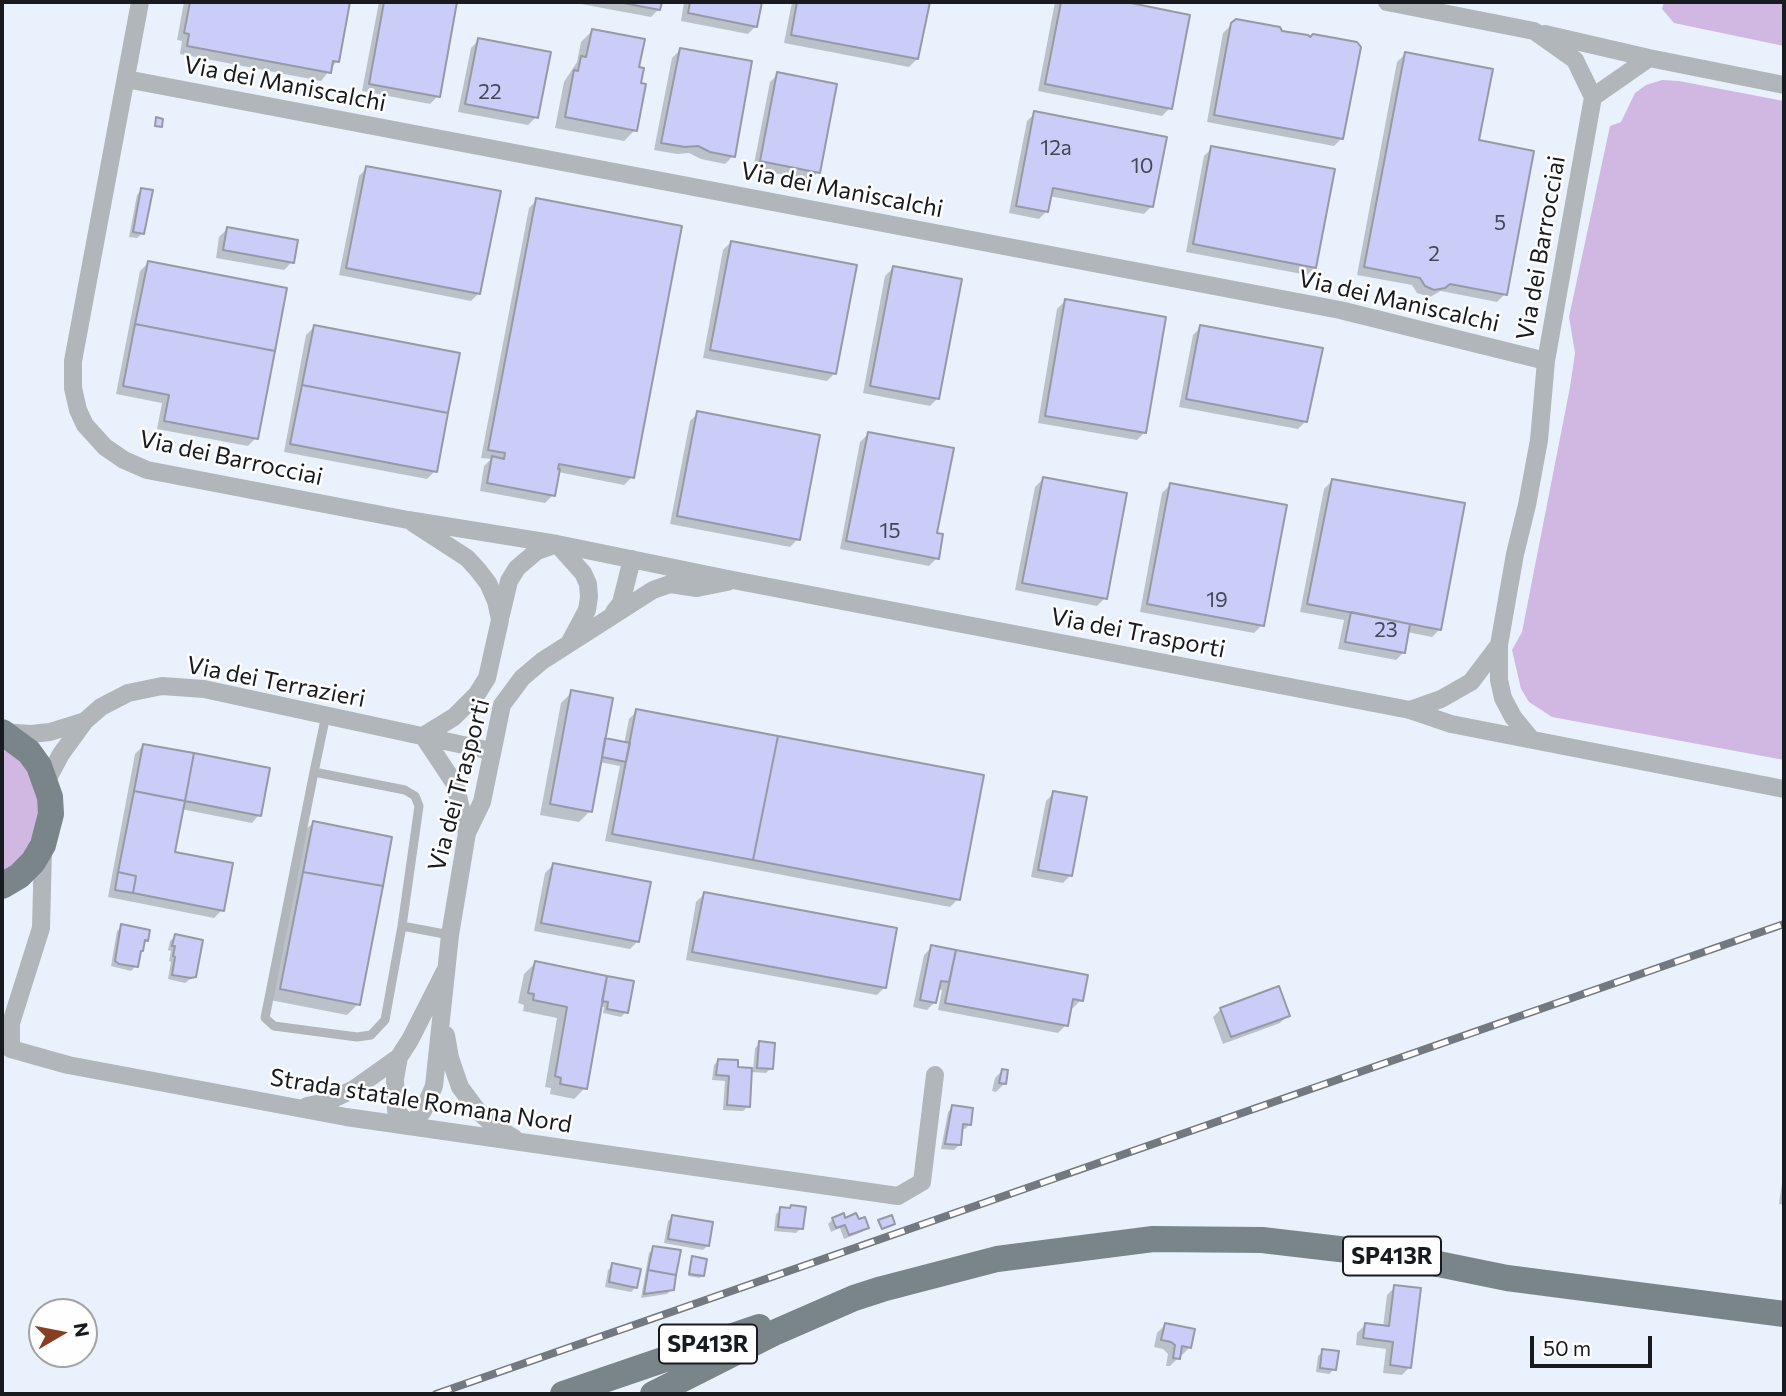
<!DOCTYPE html>
<style>
body{margin:0}
#map{position:relative;width:1786px;height:1396px;overflow:hidden;background:#e9f2fc;font-family:Commissioner,sans-serif}
canvas{display:block}
.frame{position:absolute;inset:0;border:4px solid #171a1e;pointer-events:none}
.north{position:absolute;left:28px;top:1298px;width:70px;height:70px;box-sizing:border-box;background:#fefefe;border:2px solid #a2a3a4;border-radius:50%;rotate:80deg;font-size:19px;font-weight:700;line-height:28px;text-align:center;color:#171a1e}
.north::after{content:'';display:block;margin:auto;width:24px;height:32px;background:#873e22;clip-path:polygon(50% 0,100% 100%,50% 72%,0 100%)}
.scale{position:absolute;left:1530px;top:1336px;width:122px;height:32px;box-sizing:border-box;border:4px solid #171a1e;border-top:0;padding-left:9px;font-size:21px;line-height:24px;white-space:nowrap;color:#171a1e;-webkit-text-stroke:5px #fefefe;paint-order:stroke}
</style>
<div id="map">
<canvas width="1786" height="1396"></canvas>
<div class="frame"></div>
<div class="north">N</div>
<div class="scale">50 m</div>
</div>
<script>
const ctx = document.querySelector('canvas').getContext('2d');
ctx.lineJoin = 'round';
function fill(path, color) { ctx.fillStyle = color; ctx.fill(path, 'evenodd'); }
const shape = rows => new Path2D(rows.map(r => 'M' + r).join(''));
function strokePath(path, color, width, dash) { ctx.strokeStyle = color; ctx.lineWidth = width; ctx.lineCap = dash ? 'butt' : 'round'; ctx.setLineDash(dash || []); ctx.stroke(path); }
function drawText(font, color, halo, rows, align = 'center') {
  ctx.font = font + ' Commissioner,sans-serif'; ctx.lineWidth = 5; ctx.setLineDash([]); ctx.textBaseline = 'middle'; ctx.strokeStyle = halo; ctx.fillStyle = color; for (const [text, x, y, turn = 0] of rows) {
    ctx.save(); ctx.translate(x, y); ctx.rotate((+turn || 0) * Math.PI / 180); ctx.textAlign = isNaN(turn) ? turn : align; if (halo) ctx.strokeText(text, 0, 0); ctx.fillText(text, 0, 0); ctx.restore();
  }
}
fill(shape([
 [1664,2,1784,2,1784,46,1674,23,1662,9],
 [1662,80,1679,81,1784,101,1784,760,1552,717,1529,702,1521,689,1512,650,1522,632,1570,387,1575,353,1569,317,1610,126,1621,122,1635,93,1646,85],
 [2,745,17,756,36,785,39,821,25,853,2,874]
]), '#d1b8e3');
fill(shape([
 [184,2,348,2,337,61,321,81,180,54,182,41,177,40],
 [379,2,455,3,438,96,430,104,362,91],
 [582,2,660,2,659,9,651,17,581,4],
 [684,2,760,2,756,26,748,34,681,21],
 [792,2,928,2,917,59,909,67,784,43],
 [1055,2,1116,2,1188,16,1170,108,1162,116,1038,91],
 [1232,24,1342,138,1334,146,1207,122,1223,33],
 [592,31,637,68,635,130,624,141,555,128,564,82,577,62,581,42],
 [479,40,536,117,528,125,458,112,471,48],
 [680,50,733,156,725,164,701,159,689,153,677,154,654,150,672,58],
 [1405,54,1477,142,1505,294,1497,302,1441,291,1430,297,1417,293,1412,285,1357,275,1397,62],
 [778,74,818,172,810,180,753,169,770,82],
 [1035,113,1152,206,1144,214,1049,196,1047,211,1039,219,1009,213,1027,121],
 [1212,148,1315,267,1307,275,1186,252,1204,156],
 [367,168,479,293,471,301,339,275,359,176],
 [142,190,143,233,137,238,129,237,137,195],
 [537,200,632,477,624,485,558,472,553,495,545,503,480,491,484,466,491,459,481,458,529,208],
 [227,229,292,262,284,270,216,258,219,237],
 [731,242,835,373,827,381,703,358,723,250],
 [148,263,256,438,248,446,157,429,162,403,116,394,140,271],
 [893,268,938,398,930,406,863,393,885,276],
 [1065,301,1145,432,1137,440,1038,423,1057,309],
 [314,327,435,471,427,479,284,452,306,335],
 [1201,327,1306,421,1298,429,1179,407,1193,335],
 [698,413,798,539,790,547,670,524,690,421],
 [868,434,935,534,937,558,929,566,840,549,860,442],
 [1043,479,1105,598,1097,606,1015,590,1035,487],
 [1332,481,1440,629,1432,637,1407,632,1404,652,1396,660,1338,649,1344,620,1300,612,1324,489],
 [1170,485,1262,625,1254,633,1140,612,1162,493],
 [572,692,603,740,624,744,629,719,637,711,958,899,950,907,605,841,620,766,599,762,590,811,579,822,540,815,561,703],
 [143,746,259,815,252,823,181,809,173,853,222,910,214,918,108,897,135,754],
 [1054,793,1071,875,1063,883,1031,877,1046,801],
 [313,823,358,1004,347,1015,270,1000,302,833],
 [553,865,638,941,630,949,534,931,545,873],
 [704,894,885,987,877,995,686,960,696,902],
 [122,926,139,953,136,966,131,971,111,966,117,931],
 [175,936,194,976,185,983,168,979,171,962,169,961,171,951,168,950,170,941],
 [932,947,1086,977,1081,1000,1073,1008,1070,1007,1066,1025,1058,1033,938,1010,942,990,937,989,935,1002,927,1010,913,1007,924,955],
 [535,963,632,983,626,1012,621,1017,603,1013,604,1007,599,1006,585,1088,574,1099,550,1094,551,1088,545,1087,557,1018,523,1011,524,1005,518,1003,524,974],
 [1221,1009,1288,1015,1280,1023,1223,1044,1213,1017],
 [760,1043,771,1068,766,1073,750,1072,748,1106,743,1111,723,1110,725,1081,712,1080,714,1065,719,1060,736,1069,753,1070,755,1048],
 [1003,1070,1004,1084,996,1092,992,1091,995,1078],
 [953,1107,970,1124,965,1129,961,1129,959,1145,954,1150,941,1149,948,1112],
 [1784,1168,1784,1205,1779,1204],
 [781,1209,801,1228,796,1233,774,1231,776,1214],
 [673,1216,708,1245,703,1250,664,1243,668,1221],
 [833,1219,844,1220,867,1227,862,1232,844,1239,840,1228,831,1232,828,1224],
 [654,1248,672,1289,667,1294,641,1298,649,1253],
 [693,1258,702,1276,700,1278,688,1276],
 [613,1265,636,1287,631,1292,605,1287,608,1270],
 [1395,1287,1410,1367,1402,1375,1383,1373,1386,1349,1356,1345,1357,1333,1365,1325,1383,1327,1387,1295],
 [1165,1325,1190,1347,1182,1355,1179,1354,1178,1358,1170,1366,1166,1366,1168,1354,1163,1349,1154,1347,1157,1333],
 [1323,1351,1334,1369,1329,1374,1316,1372,1318,1356]
]), '#0003');
const building = shape([
 [190,2,350,2,339,62,333,61,331,73,187,46,189,34,184,33,190,2],
 [384,2,457,2,440,97,369,84,384,2],
 [618,2,662,2,660,10,618,2],
 [690,2,762,2,757,27,688,13,690,2],
 [797,2,930,2,918,59,791,35,797,2],
 [1061,2,1126,2,1190,15,1172,109,1045,84,1061,2],
 [1236,19,1280,27,1282,31,1308,35,1310,37,1313,34,1357,42,1361,47,1343,139,1214,115,1231,23,1236,19],
 [592,29,645,39,639,67,644,68,641,83,646,84,637,131,565,117,574,70,578,71,581,56,586,57,592,29],
 [478,38,551,52,538,118,465,104,478,38],
 [680,48,752,61,735,157,710,152,698,146,685,147,661,143,680,48],
 [1405,52,1493,69,1479,140,1534,151,1507,295,1450,284,1445,288,1434,290,1425,286,1420,278,1364,267,1405,52],
 [777,72,837,84,820,173,760,161,777,72],
 [1034,111,1167,137,1153,207,1053,188,1048,212,1016,206,1034,111],
 [156,117,163,119,162,127,155,126,156,117],
 [1211,146,1335,169,1316,268,1193,244,1211,146],
 [366,166,501,191,480,294,346,268,366,166],
 [141,188,153,190,144,234,133,232,141,188],
 [536,198,682,226,634,478,559,464,558,469,560,469,555,496,487,483,492,456,504,459,505,453,488,450,536,198],
 [227,227,298,240,294,263,223,250,227,227],
 [731,241,857,265,836,374,710,350,731,241],
 [148,261,287,288,275,351,135,324,148,261],
 [893,266,962,279,939,399,870,386,893,266],
 [1065,299,1166,317,1146,433,1045,416,1065,299],
 [135,324,275,351,258,439,164,421,169,395,123,386,135,324],
 [314,325,460,353,448,413,302,385,314,325],
 [1200,325,1323,348,1307,422,1186,399,1200,325],
 [302,385,448,413,437,472,290,444,302,385],
 [697,411,820,435,800,540,677,516,697,411],
 [868,432,954,448,937,533,943,534,939,559,846,541,868,432],
 [1043,477,1127,493,1107,599,1022,583,1043,477],
 [1332,479,1465,503,1441,630,1307,604,1332,479],
 [1170,483,1287,505,1264,626,1147,604,1170,483],
 [1351,612,1410,624,1405,653,1345,642,1351,612],
 [571,690,613,698,592,812,550,804,571,690],
 [636,709,778,736,753,860,612,834,636,709],
 [778,736,984,775,960,900,753,860,778,736],
 [605,738,630,743,626,762,602,757,605,738],
 [143,744,194,753,185,801,134,791,143,744],
 [194,753,270,768,261,816,185,801,194,753],
 [134,791,185,801,175,852,233,863,224,911,133,893,136,876,118,872,134,791],
 [1053,791,1087,797,1072,876,1038,870,1053,791],
 [313,821,392,837,383,886,303,872,313,821],
 [553,863,651,882,639,942,541,923,553,863],
 [118,872,136,876,133,893,115,890,118,872],
 [303,872,383,886,360,1005,280,989,303,872],
 [704,892,897,928,886,988,692,952,704,892],
 [121,924,150,930,148,941,145,940,143,951,141,951,138,967,119,964,115,961,121,924],
 [175,934,203,940,196,977,191,978,172,975,175,957,173,956,175,946,172,946,175,934],
 [931,945,956,950,949,982,941,981,936,1003,920,1000,931,945],
 [956,950,1088,975,1083,1001,1073,999,1068,1026,945,1003,956,950],
 [535,961,607,976,587,1089,560,1084,561,1078,555,1076,567,1007,533,1000,534,994,528,993,535,961],
 [607,976,634,981,628,1013,607,1009,608,1002,602,1001,607,976],
 [1279,986,1290,1016,1231,1037,1220,1008,1279,986],
 [759,1041,775,1043,773,1069,757,1068,759,1041],
 [718,1059,738,1060,738,1067,752,1068,750,1107,727,1105,729,1076,716,1075,718,1059],
 [1002,1069,1008,1070,1006,1084,999,1083,1002,1069],
 [952,1105,973,1108,971,1125,963,1124,961,1145,945,1144,952,1105],
 [791,1205,806,1207,803,1229,778,1227,780,1207,790,1208,791,1205],
 [844,1213,845,1218,856,1213,859,1219,865,1217,869,1228,849,1235,845,1225,836,1228,832,1218,844,1213],
 [672,1215,713,1222,709,1246,668,1239,672,1215],
 [892,1215,895,1224,882,1229,878,1220,892,1215],
 [653,1246,681,1250,676,1275,648,1270,653,1246],
 [692,1256,707,1259,704,1276,689,1274,692,1256],
 [612,1263,641,1269,637,1288,609,1282,612,1263],
 [648,1270,676,1275,674,1290,644,1294,648,1270],
 [1394,1285,1421,1288,1411,1368,1390,1365,1393,1342,1363,1338,1365,1323,1389,1326,1394,1285],
 [1165,1323,1195,1329,1191,1348,1182,1346,1180,1359,1173,1358,1175,1345,1171,1342,1161,1340,1165,1323],
 [1322,1349,1339,1351,1336,1370,1320,1368,1322,1349]
]);
fill(building, '#c9cdf8');
strokePath(building, '#9799a4', 2);
strokePath(shape([
 [326,715,314,772,405,790,415,796,419,806,402,926,450,935],
 [314,772,265,1018,274,1026,357,1037,371,1035,385,1020,402,926]
]), '#b0b6b9', 9);
strokePath(shape([
 [140,2,73,361,73,388,78,410,85,425,105,447,124,460,147,470,408,520,557,544,733,580,1410,710,1451,724,1784,789],
 [1387,2,1534,31,1575,60,1593,97,1546,361,1539,440,1527,505,1515,554,1499,645,1499,680,1503,698,1513,717,1531,739],
 [1545,34,1649,58,1784,85],
 [126,79,1340,310,1546,361],
 [1593,97,1649,58],
 [413,523,467,558,478,570,488,583,496,601,500,620,487,678,477,694,454,717,423,736],
 [557,544,583,573,588,584,589,597,587,610,571,640],
 [614,612,621,603,632,559],
 [501,615,509,581,517,568,537,551,557,544],
 [1410,710,1441,699,1471,682,1499,645],
 [3,732,31,734,50,732,85,721],
 [423,736,455,784,467,833],
 [46,782,61,754,85,721,101,707,128,693,162,686,204,689,491,751],
 [43,849,41,928,11,1023,11,1049,68,1065,346,1117,898,1196,922,1182,935,1075],
 [446,969,410,1040,399,1057,395,1079,396,1110,409,1126,423,1111,434,1086,450,935,467,833,482,802,502,705,522,678,542,661,653,590,670,584,697,588,727,582],
 [446,1035,450,1058,460,1087,477,1110,497,1128,514,1138],
 [307,1106,327,1102,354,1089,399,1057]
]), '#b0b6b9', 18);
strokePath(shape([
 [2,732,29,752,39,766,50,797,51,814,43,845,33,862,19,876,2,886],
 [563,1394,759,1327],
 [653,1394,776,1332,854,1298,882,1289,997,1259,1153,1239,1262,1240,1399,1256,1507,1278,1784,1314]
]), '#7a8589', 26);
const rail = shape([
 [436,1394,1784,924]
]);
strokePath(rail, '#737980', 8);
strokePath(rail, '#fefefe', 5, [16]);
drawText('21px', '#444754', null, [
 ["22",490,92],
 ["12a",1056,148],
 ["10",1142,166],
 ["5",1500,223],
 ["2",1434,254],
 ["15",890,531],
 ["19",1217,600],
 ["23",1386,630]
]);
for (const [x, y, w] of [
 [1392,1256,98],
 [708,1344,98]
]) { const box = new Path2D(); box.roundRect(x - w / 2, y - 19.5, w, 39, 5); ctx.fillStyle = '#fefefe'; ctx.fill(box); strokePath(box, '#171a1e', 2); }
drawText('bold 23px', '#171a1e', null, [
 ["SP413R",1392,1256],
 ["SP413R",708,1344]
]);
drawText('24px', '#171a1e', '#fefefe', [
 ["Via dei Maniscalchi",285,84,11],
 ["Via dei Maniscalchi",842,190,11],
 ["Via dei Barrocciai",1541,248,-80],
 ["Via dei Maniscalchi",1399,301,13],
 ["Via dei Barrocciai",231,458,12],
 ["Via dei Trasporti",1138,633,11],
 ["Via dei Terrazieri",276,682,11],
 ["Via dei Trasporti",459,785,-75],
 ["Strada statale Romana Nord",421,1101,9]
]);
</script>
